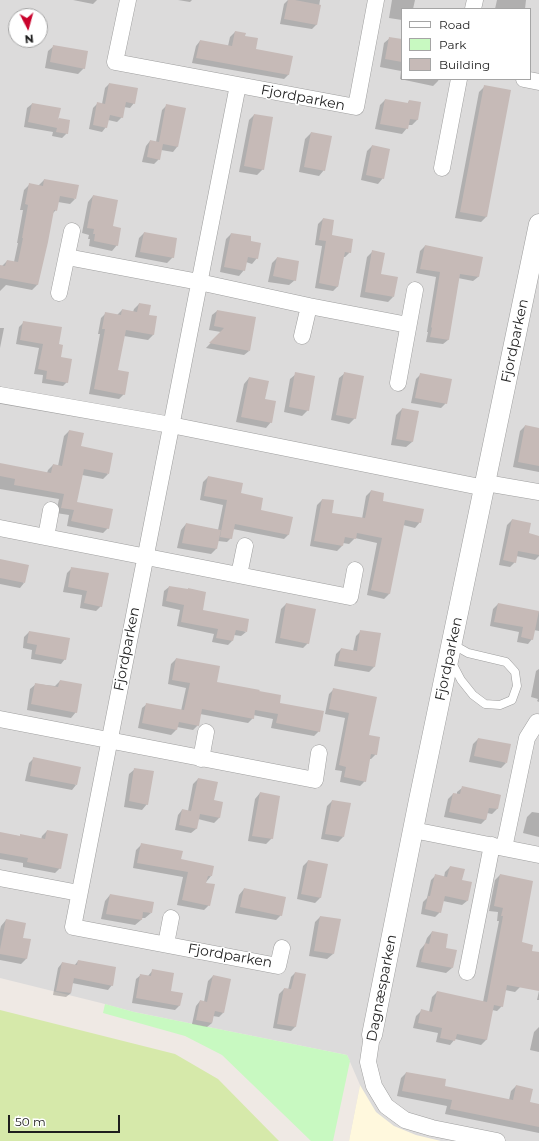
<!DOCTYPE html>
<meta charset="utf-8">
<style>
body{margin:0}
#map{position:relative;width:539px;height:1141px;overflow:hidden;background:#efe9e4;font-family:Montserrat,sans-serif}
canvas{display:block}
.legend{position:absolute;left:401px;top:8px;width:130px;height:72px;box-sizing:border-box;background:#fff;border:1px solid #a5a5a5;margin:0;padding:5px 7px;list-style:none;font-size:12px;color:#1e1e1e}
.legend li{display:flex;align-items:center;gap:8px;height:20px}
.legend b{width:20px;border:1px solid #a5a5a5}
.north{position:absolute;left:8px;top:8px;width:40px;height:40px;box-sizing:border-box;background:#fff;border:1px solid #a5a5a5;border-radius:50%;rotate:174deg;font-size:11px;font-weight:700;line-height:16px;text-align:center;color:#1e1e1e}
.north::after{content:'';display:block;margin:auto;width:14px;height:18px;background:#c9032c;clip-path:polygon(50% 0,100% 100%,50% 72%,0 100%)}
.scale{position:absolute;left:8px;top:1115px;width:112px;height:18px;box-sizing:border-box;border:2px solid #1e1e1e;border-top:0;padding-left:5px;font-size:12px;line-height:14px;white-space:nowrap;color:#1e1e1e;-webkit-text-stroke:3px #fff;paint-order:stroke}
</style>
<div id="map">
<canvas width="539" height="1141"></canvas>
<ul class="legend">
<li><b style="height:5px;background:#fff"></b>Road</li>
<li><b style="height:11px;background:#c8f9c1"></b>Park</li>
<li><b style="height:11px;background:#c6bab7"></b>Building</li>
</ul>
<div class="north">N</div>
<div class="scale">50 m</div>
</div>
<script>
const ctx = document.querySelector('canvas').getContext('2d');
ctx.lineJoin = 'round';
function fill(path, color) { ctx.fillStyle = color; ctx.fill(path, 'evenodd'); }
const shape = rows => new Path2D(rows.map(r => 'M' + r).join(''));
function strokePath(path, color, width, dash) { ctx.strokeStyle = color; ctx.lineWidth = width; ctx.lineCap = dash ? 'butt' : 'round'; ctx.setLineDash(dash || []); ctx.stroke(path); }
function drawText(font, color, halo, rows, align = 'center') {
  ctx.font = font + ' Montserrat,sans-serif'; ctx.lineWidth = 3; ctx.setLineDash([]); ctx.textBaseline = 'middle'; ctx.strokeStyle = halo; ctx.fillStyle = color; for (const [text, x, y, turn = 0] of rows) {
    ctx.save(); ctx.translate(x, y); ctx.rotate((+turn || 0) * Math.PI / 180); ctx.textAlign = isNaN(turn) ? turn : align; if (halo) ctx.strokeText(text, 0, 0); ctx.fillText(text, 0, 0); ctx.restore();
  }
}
fill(shape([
 [0,0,539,0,539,1141,349,1141,360,1085,347,1055,134,1012,101,1003,0,978],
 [402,9,530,9,530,79,402,79],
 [16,16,40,16,40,40,16,40]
]), '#dcdbdb');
fill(shape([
 [360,1085,376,1112,394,1126,416,1135,441,1141,349,1141]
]), '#fff8dd');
fill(shape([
 [0,1010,175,1054,218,1079,279,1141,0,1141]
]), '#d6e9aa');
fill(shape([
 [105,1004,134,1012,347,1055,350,1061,333,1141,311,1141,222,1055,185,1036,103,1013]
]), '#c8f9c1');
fill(shape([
 [73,0,97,0,93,4],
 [178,0,192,0,190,2],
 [288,0,320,0,316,25,312,29,280,24,284,4],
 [392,0,415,0,413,9,402,9,402,20,389,18],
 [497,0,526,0,525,9,495,9],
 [235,32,244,36,255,50,289,74,284,79,192,63,196,46,200,41,228,46,230,37],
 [390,38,402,40,402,79,439,79,438,81,433,86,400,79,401,71,380,67,384,43],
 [54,46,84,68,78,74,45,68,48,51],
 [109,84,134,103,130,108,124,107,122,117,117,122,108,120,106,127,102,132,89,129,93,108,97,104,102,104,105,88],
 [485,86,510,91,486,217,481,222,455,218,479,92],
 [385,100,407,104,409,101,420,103,417,120,412,125,408,125,407,128,402,134,375,129,380,105],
 [32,104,57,121,67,133,62,138,52,136,53,132,24,127,27,108],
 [167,105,185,109,177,147,173,152,161,150,159,159,154,164,142,162,146,146,150,141,156,142,162,110],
 [254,115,263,169,257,175,239,172,249,120],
 [311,133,324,170,319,176,299,172,305,139],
 [372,146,383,178,378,184,361,180,367,151],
 [44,180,75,199,70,204,58,202,56,210,52,214,37,285,32,290,6,285,0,291,0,266,1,267,7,261,14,262,18,243,17,243,23,210,20,210,24,190,29,185,39,185],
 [93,196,112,227,117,245,112,251,89,246,90,239,88,239,89,235,82,233,88,202],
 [323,219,330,236,350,252,345,257,343,257,338,286,333,291,315,288,322,246,315,245,318,224],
 [144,233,173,257,167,263,135,257,139,238],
 [231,234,257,258,252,264,246,262,244,270,239,276,220,272,226,239],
 [425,246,482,258,478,277,473,281,458,278,448,340,443,344,426,342,428,332,427,332,436,277,416,273,420,251],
 [373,251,380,275,393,297,388,302,360,297,367,257],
 [277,258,295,280,289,285,268,282,272,263],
 [139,304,148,315,153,335,148,340,124,336,117,371,124,394,119,399,89,394,100,334,98,334,101,318,106,313,117,315,122,310,133,312,134,309],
 [217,311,249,351,244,355,206,348,221,332,209,330,212,315],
 [24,322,58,345,60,358,67,382,63,386,42,383,43,375,34,374,39,348,16,344,19,327],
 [0,328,4,328,0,348],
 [345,373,355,418,349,424,331,420,339,378],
 [296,374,308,410,302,416,284,412,290,379],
 [421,374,446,403,441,408,411,403,416,379],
 [249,378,264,400,271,422,266,428,236,422,244,384],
 [402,409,417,412,412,442,406,447,391,445,396,415],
 [525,426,539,429,539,472,513,467,520,431],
 [69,431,80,447,108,474,103,479,82,475,76,503,108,528,103,533,67,526,69,515,56,513,59,499,0,489,0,464,47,473,48,470,53,465,58,466,64,436],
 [208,477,240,494,259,511,292,518,288,535,284,539,233,529,231,538,227,542,218,541,216,549,211,554,177,548,181,530,186,524,218,530,223,505,200,500,203,482],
 [371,491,381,502,420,522,415,528,403,525,389,594,384,599,367,595,377,543,355,538,349,544,343,543,342,546,337,551,310,546,317,505,322,500,331,514,362,519,366,496],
 [512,520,528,534,539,537,539,556,535,560,516,556,515,562,510,567,499,565,507,525],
 [0,560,24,583,20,588,0,584],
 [72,568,101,606,96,611,80,608,82,595,63,592,67,573],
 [169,587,201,611,246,632,241,636,234,635,232,641,228,645,212,642,214,634,177,626,180,610,162,606,164,591],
 [286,604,308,643,303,648,275,643,281,609],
 [498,604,539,612,539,631,534,630,532,639,528,644,517,642,519,632,490,626,493,609],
 [361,631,380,634,374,667,369,672,334,666,336,654,341,649,353,651,356,636],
 [29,632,65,659,61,664,31,659,32,650,23,648,24,637],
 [176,659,215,683,258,692,319,731,314,736,271,728,273,719,253,715,253,718,248,723,200,714,198,725,193,730,177,727,176,730,171,735,138,728,142,708,147,704,181,711,186,688,168,684,171,664],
 [539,669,539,702,537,701,538,699,531,697,536,671],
 [60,681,76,712,71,718,27,710,30,689,36,684,55,686],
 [334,689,368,736,376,754,371,759,369,759,365,781,360,786,340,782,342,771,335,770,345,718,325,714,329,694],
 [478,739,506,763,501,768,469,762,473,744],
 [34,758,76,785,72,790,25,781,29,763],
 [135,769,147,804,142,810,124,807,129,774],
 [198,779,213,801,222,803,219,818,214,823,198,819,196,829,191,833,175,830,178,815,182,810,188,811,193,784],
 [462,788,500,795,497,809,492,814,487,813,486,819,481,824,444,817,448,799,453,794,457,794,457,792],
 [260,793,272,838,266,844,248,841,255,799],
 [332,801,343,837,338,842,321,839,327,806],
 [532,812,539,813,539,837,523,833,527,817],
 [47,831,60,868,55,873,23,867,23,863,0,859,0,833,41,840,42,836],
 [141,845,180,860,211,876,206,882,209,905,204,910,177,905,183,877,133,868,136,850],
 [308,861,327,865,320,898,315,903,297,899,303,866],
 [450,867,461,881,467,901,462,905,443,901,440,912,435,917,421,914,423,902,427,898,431,880,436,875,444,877,445,872],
 [500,875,521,943,520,987,515,992,505,990,502,1006,497,1011,492,1010,486,1040,481,1045,455,1039,450,1045,436,1042,438,1033,413,1028,416,1016,421,1011,429,1012,432,997,437,992,483,1002,499,921,497,921,498,912,489,911,495,880],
 [244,889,281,915,276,920,235,913,239,895],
 [110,895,151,913,145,918,141,918,141,920,135,925,101,919,105,901],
 [320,917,333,954,327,959,309,956,315,922],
 [6,920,22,939,30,940,26,959,21,964,0,960,0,930,1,926],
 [432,932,445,948,452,968,446,973,416,967,420,950,425,944,427,938],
 [78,961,112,985,108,990,72,983,71,993,66,997,53,995,58,968,62,963,74,966],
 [153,970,170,992,181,994,179,1006,175,1010,132,1003,136,979,141,975,148,976],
 [295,973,295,1027,291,1031,273,1028,279,994,284,989,288,990,291,977],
 [213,976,223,1013,219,1017,213,1016,212,1023,207,1027,192,1024,196,1006,200,1001,204,1002,208,981],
 [539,991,539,1000,537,1000],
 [539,1027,539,1052,530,1050,534,1032],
 [406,1073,444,1087,509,1100,511,1091,516,1086,529,1103,539,1105,539,1133,445,1114,447,1106,397,1096,401,1078]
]), '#0003');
fill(shape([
 [288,0,295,0,321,5,317,25,284,19],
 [235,31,246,33,245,36,258,38,256,49,293,56,289,75,196,58,200,40,232,46],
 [389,37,402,39,402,62,385,59],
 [53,45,88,51,85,69,50,62],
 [109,83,138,88,135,104,126,102,123,118,110,115,107,128,93,125,97,102,105,104],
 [484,85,511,90,487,217,460,212],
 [385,99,408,103,409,100,421,102,418,120,410,119,408,129,380,124],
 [32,103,61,108,58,120,59,118,70,120,68,134,56,132,57,128,28,122],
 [166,104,186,108,178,147,163,144,160,160,147,157,150,140,159,142],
 [254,114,273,117,264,170,244,166],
 [311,132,332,136,325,171,304,167],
 [372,145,390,149,384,179,366,175],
 [44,179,79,185,76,199,60,196,57,211,54,210,48,242,38,285,0,278,0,265,5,266,7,260,18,262,23,238,22,238,28,205,25,204,29,183,43,186],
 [93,195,118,200,113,226,121,228,118,246,94,241,95,234,93,234,94,229,87,228],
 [323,218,334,220,332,235,353,239,351,253,345,252,338,287,319,283,326,241,319,240],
 [144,232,177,238,174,258,140,252],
 [231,233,251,236,251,241,261,243,258,259,248,257,245,271,224,267],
 [425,245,483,257,479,277,460,274,449,340,430,337,432,328,431,327,440,272,420,269],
 [372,250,385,253,381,274,398,277,394,297,365,292],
 [277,257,299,261,296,281,273,276],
 [139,303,151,305,149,315,157,316,154,335,126,330,118,370,129,372,125,395,94,389,105,329,102,329,105,312,121,315,122,309,137,312],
 [217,310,256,317,250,351,209,343,224,328,214,326],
 [23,321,62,327,59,344,63,345,61,357,72,359,68,383,46,379,47,371,38,369,43,344,20,340],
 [295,372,315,376,309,411,289,407],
 [344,372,364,376,356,419,336,415],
 [420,373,452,379,447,404,415,398],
 [249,377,269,381,265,399,276,401,272,423,241,417],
 [402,408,419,411,413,442,396,439],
 [525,425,539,428,539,466,518,462],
 [69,430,84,433,81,446,113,453,109,474,84,469,77,502,113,509,109,529,71,521,74,510,61,508,64,494,14,485,15,479,0,476,0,463,51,473,53,464,62,466],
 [208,476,243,483,241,493,263,498,261,510,293,517,289,535,235,524,232,539,220,537,227,500,204,496],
 [371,490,384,493,383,501,424,509,421,523,405,520,390,594,371,590,382,538,357,533,356,539,345,537,343,546,314,541,322,499,334,500,332,513,365,518],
 [512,519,531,523,529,533,539,536,539,555,518,551,516,563,503,560],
 [186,523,221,530,217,549,182,543],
 [0,559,29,565,25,583,0,578],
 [71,567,109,573,102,607,84,603,87,591,68,587],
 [169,586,188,589,188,588,206,592,203,610,249,619,247,632,236,630,233,641,216,638,218,629,181,622,184,605,166,601],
 [286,603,316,609,309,644,280,638],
 [498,603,539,611,533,640,521,637,523,627,494,622],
 [360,630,381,633,375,667,338,661,341,648,357,651],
 [29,631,70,638,66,660,35,654,37,645,27,643],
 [176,658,220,666,217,682,260,690,259,691,281,695,280,703,324,711,320,732,276,723,278,714,255,710,254,719,202,709,199,726,179,722,177,730,142,723,146,703,184,710,190,683,172,680],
 [60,680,82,684,77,713,31,704,35,683,58,687],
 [333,688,377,697,369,735,380,737,377,755,371,754,366,782,344,777,346,767,339,765,349,713,329,709],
 [478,738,511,744,507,763,474,756],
 [33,757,81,767,77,785,30,776],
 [134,768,154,771,148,805,129,801],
 [198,778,218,782,214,800,223,802,220,818,200,814,197,829,179,825,182,809,191,811],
 [462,786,501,795,498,809,489,808,486,820,449,812,453,793,460,794],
 [260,792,280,796,273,839,252,836],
 [332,800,351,803,344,837,325,834],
 [47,830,68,834,61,869,27,862,28,858,0,853,0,832,20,836,20,834,45,839],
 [141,843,183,851,181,859,214,866,212,876,208,876,206,883,215,884,210,906,182,900,188,872,137,863],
 [308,860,328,864,321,898,301,894],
 [450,866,465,869,462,880,472,882,468,901,445,896,441,913,425,909,428,896,430,896,435,874,447,877],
 [500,874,533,881,522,942,533,945,532,951,539,952,539,991,507,985,503,1007,494,1005,487,1040,457,1034,455,1041,440,1038,442,1028,418,1023,421,1009,432,1012,437,991,487,1002,503,916,501,916,503,908,494,906],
 [244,888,286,897,282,916,240,907],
 [110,894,154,902,152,913,143,912,142,920,106,914],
 [320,916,341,919,334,954,314,951],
 [6,919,26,923,23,938,31,939,27,959,0,954,0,949],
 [432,931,448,934,446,948,457,950,453,968,421,962,425,943,429,944],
 [78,960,116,967,113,986,74,978,71,993,56,991,62,962,77,965],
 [152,969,174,973,171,991,183,993,180,1006,136,998,140,974,151,976],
 [295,972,306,974,296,1027,277,1024,284,988,291,989],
 [213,975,231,979,224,1013,215,1011,212,1023,196,1020,200,1000,207,1002],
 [406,1072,446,1079,445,1086,513,1100,516,1085,533,1089,530,1102,539,1104,539,1127,450,1109,452,1100,402,1091]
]), '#c6bab7');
const service = shape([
 [451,661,461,680,473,695,485,704,500,705,512,700,517,686,515,672,506,662,468,653,452,644]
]);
const minor = shape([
 [128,0,115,62,356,107,376,0],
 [473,9,475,0],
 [524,79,539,82],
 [238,85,73,927,278,966,282,948],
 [442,168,459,79],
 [67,257,199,282,309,306,408,325],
 [59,293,72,231],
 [302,336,309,306],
 [398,383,415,290],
 [0,395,171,425,485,488],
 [486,483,539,492],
 [0,528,350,597,355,570],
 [46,537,51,510],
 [239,575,245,546],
 [0,719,315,780,319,753],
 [201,759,206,732],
 [413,830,539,855],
 [504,848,527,738,537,722],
 [0,878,79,893],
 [166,944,171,918],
 [467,972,492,845],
 [372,1035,368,1062,374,1086,386,1106,405,1120,432,1128,497,1141]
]);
const tertiary = shape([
 [372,1035,419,800,539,224]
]);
strokePath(service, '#9f9f9f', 9);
strokePath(minor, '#9f9f9f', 17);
strokePath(tertiary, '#9f9f9f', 21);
strokePath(service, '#fff', 8);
strokePath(minor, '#fff', 16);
strokePath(tertiary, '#fff', 20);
drawText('14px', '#1e1e1e', '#fff', [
 ["Fjordparken",303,98,11],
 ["Fjordparken",515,341,-78],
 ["Fjordparken",127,649,-79],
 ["Fjordparken",449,659,-78],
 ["Fjordparken",230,956,10],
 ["Dagnæsparken",382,988,-79]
]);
</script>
